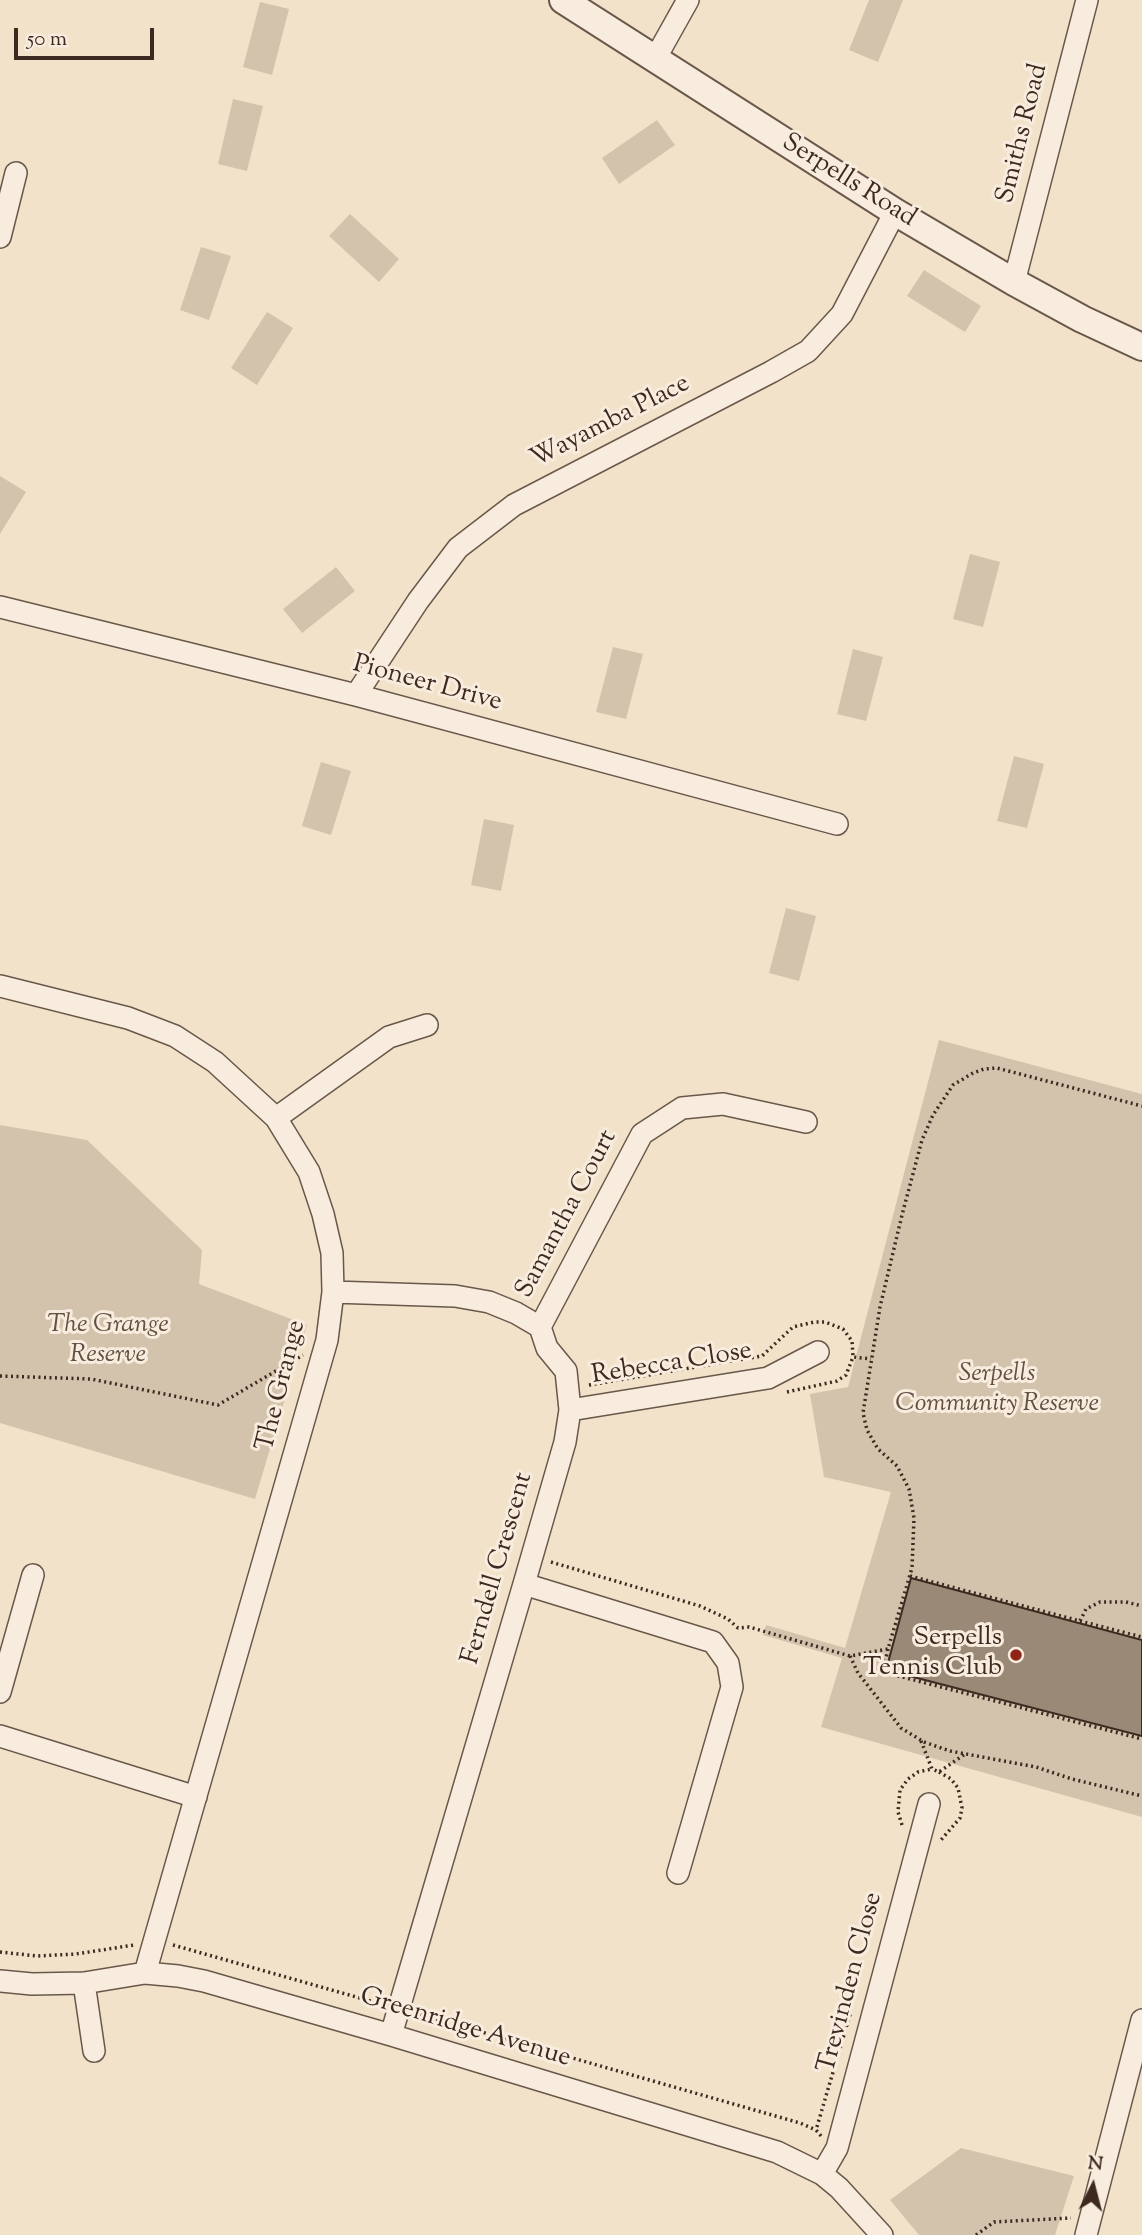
<!DOCTYPE html>
<style>
body{margin:0}
#map{position:relative;width:1142px;height:2235px;overflow:hidden;background:#f2e2ca;font-family:"Sorts Mill Goudy",serif}
canvas{display:block}
.north{position:absolute;left:1058px;top:2151px;width:70px;height:70px;-webkit-text-stroke:5px #f7ecdd;paint-order:stroke;rotate:6deg;font-size:19px;font-weight:700;line-height:28px;text-align:center;color:#3d2920}
.north::after{content:'';display:block;margin:auto;width:24px;height:32px;background:#3d2920;clip-path:polygon(50% 0,100% 100%,50% 72%,0 100%)}
.scale{position:absolute;left:14px;top:28px;width:140px;height:32px;box-sizing:border-box;border:4px solid #3d2920;border-top:0;padding-left:9px;font-size:21px;line-height:24px;white-space:nowrap;color:#3d2920;-webkit-text-stroke:5px #f7ecdd;paint-order:stroke}
</style>
<div id="map">
<canvas width="1142" height="2235"></canvas>
<div class="north">N</div>
<div class="scale">50 m</div>
</div>
<script>
const ctx = document.querySelector('canvas').getContext('2d');
ctx.lineJoin = 'round';
function fill(path, color) { ctx.fillStyle = color; ctx.fill(path, 'evenodd'); }
const shape = rows => new Path2D(rows.map(r => 'M' + r).join(''));
function strokePath(path, color, width, dash) { ctx.strokeStyle = color; ctx.lineWidth = width; ctx.lineCap = dash ? 'butt' : 'round'; ctx.setLineDash(dash || []); ctx.stroke(path); }
function drawText(font, color, halo, rows, align = 'center') {
  ctx.font = font + ' "Sorts Mill Goudy",serif'; ctx.lineWidth = 6; ctx.setLineDash([]); ctx.textBaseline = 'middle'; ctx.strokeStyle = halo; ctx.fillStyle = color; for (const [text, x, y, turn = 0] of rows) {
    ctx.save(); ctx.translate(x, y); ctx.rotate((+turn || 0) * Math.PI / 180); ctx.textAlign = isNaN(turn) ? turn : align; if (halo) ctx.strokeText(text, 0, 0); ctx.fillText(text, 0, 0); ctx.restore();
  }
}
fill(shape([
 [869,0,903,0,878,62,849,50],
 [260,2,289,9,272,75,243,67],
 [233,99,263,106,247,171,218,164],
 [657,120,675,145,619,184,602,158],
 [350,214,399,259,379,282,329,236],
 [201,247,231,256,209,320,180,310],
 [924,270,981,306,965,332,907,296],
 [267,312,293,328,257,385,231,368],
 [0,476,26,492,0,534],
 [970,554,1000,562,983,627,953,619],
 [336,567,355,591,302,633,283,609],
 [613,647,643,654,626,719,596,712],
 [853,649,883,657,866,721,837,714],
 [1014,756,1044,764,1027,828,997,821],
 [321,762,351,771,331,835,302,826],
 [484,819,514,825,501,891,471,885],
 [786,908,816,916,799,981,769,973],
 [939,1040,1142,1094,1142,1817,821,1727,842,1658,763,1635,766,1625,845,1648,891,1492,824,1477,810,1394,848,1387],
 [0,1125,87,1140,202,1250,199,1284,307,1325,255,1499,0,1423],
 [961,2148,1074,2176,1055,2235,919,2235,890,2200]
]), '#d3c3ad');
const building = shape([
 [911,1578,1142,1640,1142,1736,886,1670,911,1578]
]);
fill(building, '#9b8978');
strokePath(building, '#3d2920', 2);
const minor = shape([
 [655,59,688,0],
 [0,237,16,173],
 [1014,282,1087,0],
 [0,607,356,695,837,824],
 [356,695,418,601,458,548,514,505,771,372,808,351,842,314,895,212],
 [0,986,128,1018,175,1036,215,1062,276,1118,309,1172,323,1214,332,1253,333,1292,327,1340,145,1973],
 [276,1118,389,1037,427,1025],
 [333,1292,455,1296,489,1302,516,1313,540,1327,547,1348,566,1371,570,1410,565,1442,524,1584,391,2035],
 [540,1327,642,1134,682,1108,723,1104,806,1122],
 [570,1410,768,1378,818,1352],
 [524,1584,713,1642,728,1663,732,1687,678,1873],
 [0,1692,33,1575],
 [0,1736,196,1797],
 [0,1981,32,1984,84,1983,145,1973,178,1976,204,1981,391,2035,777,2152,822,2174,839,2188,882,2235],
 [84,1983,94,2051],
 [822,2174,837,2148,929,1804],
 [1086,2235,1142,2020]
]);
const tertiary = shape([
 [563,0,895,212,1014,282,1082,319,1142,347]
]);
strokePath(minor, '#6a574a', 24);
strokePath(tertiary, '#6a574a', 30);
strokePath(shape([
 [0,1376,91,1379,218,1405,303,1355],
 [589,1385,762,1356,793,1327,814,1322,825,1322,843,1329,852,1341,853,1357],
 [787,1392,837,1381,846,1375,853,1357,871,1359],
 [551,1562,700,1606,728,1619,738,1628,749,1627,850,1656,888,1649,912,1568,914,1518,909,1489,897,1466,878,1449,867,1430,863,1413,880,1307,902,1215,922,1140,933,1115,953,1085,973,1073,984,1069,997,1068,1142,1106],
 [910,1576,1080,1621,1086,1609,1100,1602,1126,1602,1142,1606],
 [1080,1621,1142,1637],
 [888,1649,883,1672,1142,1739],
 [850,1656,858,1673,901,1728,924,1742,950,1751,1036,1767,1072,1779,1142,1796],
 [921,1741,932,1769,939,1772,965,1754],
 [939,1772,951,1779,958,1788,962,1808,960,1818,941,1840],
 [902,1825,898,1812,900,1790,908,1779,918,1772,932,1769],
 [173,1945,381,2004],
 [0,1952,37,1956,76,1954,134,1945],
 [415,2013,800,2123,816,2130],
 [821,2136,816,2130,851,2011],
 [976,2235,994,2222,1071,2218]
]), '#3d2920', 3.5, [2, 3.5]);
strokePath(minor, '#f7ecdd', 21);
strokePath(tertiary, '#f7ecdd', 26);
for (const [x, y, r, color] of [
 [1016,1655,7,"#8f2418"]
]) { const dot = new Path2D(); dot.arc(x, y, r, 0, 2 * Math.PI); ctx.fillStyle = color; ctx.fill(dot); strokePath(dot, '#f7ecdd', 2.5); }
drawText('26px', '#3d2920', '#f7ecdd', [
 ["Smiths Road",1024,134,-76],
 ["Serpells Road",848,182,32],
 ["Wayamba Place",611,423,-27],
 ["Pioneer Drive",427,685,15],
 ["Samantha Court",568,1215,-62],
 ["Rebecca Close",672,1365,-9],
 ["The Grange",283,1386,-76],
 ["Ferndell Crescent",499,1569,-74],
 ["Trevinden Close",852,1983,-75],
 ["Greenridge Avenue",465,2029,17]
]);
drawText('italic 26px', '#625043', '#f7ecdd', [
 ["The Grange",108,1327],
 ["Reserve",108,1357],
 ["Serpells",997,1376],
 ["Community Reserve",997,1406]
]);
drawText('26px', '#3d2920', '#f7ecdd', [
 ["Serpells",1002,1640],
 ["Tennis Club",1002,1670]
], 'right');
</script>
